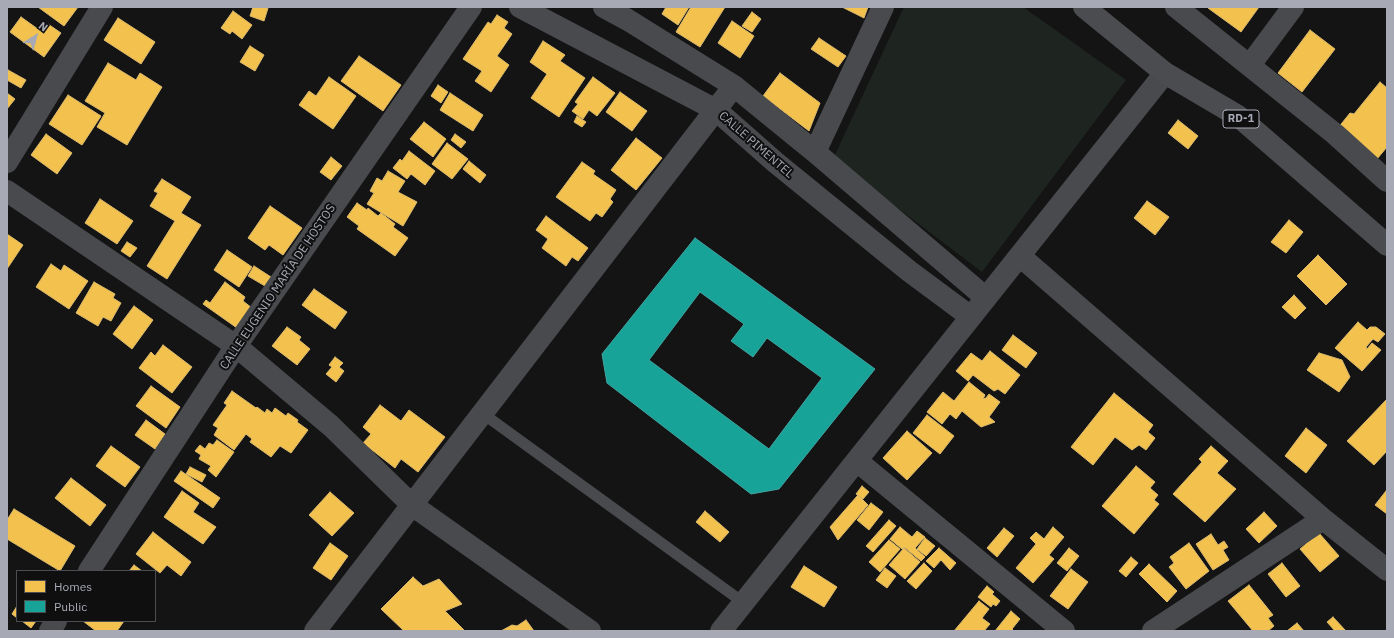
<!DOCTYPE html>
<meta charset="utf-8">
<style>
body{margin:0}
#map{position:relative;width:1394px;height:638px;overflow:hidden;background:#141415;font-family:"IBM Plex Sans",sans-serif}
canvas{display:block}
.frame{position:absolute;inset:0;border:8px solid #a7aab4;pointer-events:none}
.legend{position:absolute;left:16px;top:570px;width:140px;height:52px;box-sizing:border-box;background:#0f0f10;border:1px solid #4c4d52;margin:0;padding:5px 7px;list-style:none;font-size:12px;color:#a7aab4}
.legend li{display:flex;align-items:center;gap:8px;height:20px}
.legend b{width:20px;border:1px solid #4c4d52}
.north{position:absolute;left:16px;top:16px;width:40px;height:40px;-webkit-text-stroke:3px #0f0f10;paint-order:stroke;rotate:37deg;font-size:11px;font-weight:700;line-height:16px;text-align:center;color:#a7aab4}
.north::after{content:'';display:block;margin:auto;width:14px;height:18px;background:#a7aab4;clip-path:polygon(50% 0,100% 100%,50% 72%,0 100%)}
</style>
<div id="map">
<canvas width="1394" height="638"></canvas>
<div class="frame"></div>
<ul class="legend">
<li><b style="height:11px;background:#f2c14e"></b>Homes</li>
<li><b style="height:11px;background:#17a398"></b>Public</li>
</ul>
<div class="north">N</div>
</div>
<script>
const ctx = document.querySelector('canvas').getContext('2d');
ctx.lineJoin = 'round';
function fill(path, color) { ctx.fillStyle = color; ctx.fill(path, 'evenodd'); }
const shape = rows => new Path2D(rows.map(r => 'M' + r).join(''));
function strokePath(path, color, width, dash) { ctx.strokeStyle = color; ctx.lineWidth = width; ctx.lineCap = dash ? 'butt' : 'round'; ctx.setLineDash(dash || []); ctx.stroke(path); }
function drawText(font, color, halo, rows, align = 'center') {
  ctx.font = font + ' "IBM Plex Sans",sans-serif'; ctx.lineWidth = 4; ctx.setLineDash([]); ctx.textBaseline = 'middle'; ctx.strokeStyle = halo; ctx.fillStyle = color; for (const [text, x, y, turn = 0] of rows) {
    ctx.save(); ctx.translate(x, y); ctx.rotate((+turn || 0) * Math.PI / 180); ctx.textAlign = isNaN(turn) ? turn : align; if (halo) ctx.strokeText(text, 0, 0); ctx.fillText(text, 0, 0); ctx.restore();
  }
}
fill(shape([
 [904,7,1023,7,1126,80,982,272,833,159]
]), '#1e241f');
const homes = shape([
 [38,7,78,7,64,26,38,7],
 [253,7,268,8,264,21,250,16,253,7],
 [666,7,689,7,678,25,662,14,666,7],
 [691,7,725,7,700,47,676,32,691,7],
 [842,7,868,7,864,18,842,7],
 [1208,7,1259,7,1241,32,1208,8,1208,7],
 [233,11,252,25,242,39,232,31,230,34,221,28,233,11],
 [752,12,761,19,752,32,742,26,752,12],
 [497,15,508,22,504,28,512,34,497,56,509,65,491,92,475,81,482,71,463,59,488,22,491,24,497,15],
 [21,17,42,32,48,24,61,33,44,57,10,32,21,17],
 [118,18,155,42,141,64,104,40,118,18],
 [732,21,754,36,740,58,718,43,732,21],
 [1310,30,1335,49,1302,92,1278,73,1310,30],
 [819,38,846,56,838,67,811,49,819,38],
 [543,41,565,55,560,61,585,78,559,117,531,98,547,74,530,62,543,41],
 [250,46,264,55,255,71,240,62,250,46],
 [359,56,401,85,383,111,341,81,359,56],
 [108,63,136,80,140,73,162,87,127,145,97,127,105,113,85,101,108,63],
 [8,70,26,80,21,88,7,80,7,72,8,70],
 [780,73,820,103,809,131,763,96,780,73],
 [329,77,356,96,333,129,299,105,309,91,316,96,329,77],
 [593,77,615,93,597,116,589,110,583,119,572,111,578,104,575,102,593,77],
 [1380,82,1387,88,1387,147,1377,159,1338,128,1350,113,1354,114,1380,82],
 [438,85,448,92,441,103,431,96,438,85],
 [620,92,647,111,632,131,606,112,620,92],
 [7,93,15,99,7,109,7,93],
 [450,93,483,115,473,131,440,110,450,93],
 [68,95,101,116,82,145,49,124,68,95],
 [577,116,586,122,582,127,574,122,577,116],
 [1178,120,1198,136,1188,149,1168,133,1178,120],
 [424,122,446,139,433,157,410,139,424,122],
 [46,134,72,153,57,174,31,155,46,134],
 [455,134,466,142,461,148,451,140,455,134],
 [636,138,662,158,636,190,611,170,636,138],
 [447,143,468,159,452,179,432,164,447,143],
 [409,151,435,171,425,185,411,174,407,179,393,168,400,159,402,161,409,151],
 [331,157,342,166,331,180,320,172,331,157],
 [469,161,486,175,480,183,463,169,469,161],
 [582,162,595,171,593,174,616,190,610,199,613,202,602,217,596,213,590,221,556,197,582,162],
 [388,171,405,181,398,192,417,202,403,226,367,204,374,193,370,191,377,178,382,181,388,171],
 [162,179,191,197,181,213,201,225,167,279,147,266,175,221,150,206,158,193,154,191,162,179],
 [100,199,133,221,117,244,85,223,100,199],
 [1147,201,1169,217,1155,235,1134,218,1147,201],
 [357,203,367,210,368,208,378,216,381,213,395,224,393,227,408,238,395,256,357,229,359,226,347,217,357,203],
 [270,206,302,228,283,255,269,245,265,250,248,238,270,206],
 [546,216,588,248,578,261,572,257,566,266,542,248,548,239,536,230,546,216],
 [1289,220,1303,232,1286,253,1271,242,1289,220],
 [7,234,23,245,7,269,7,234],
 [127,242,137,248,130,257,121,251,127,242],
 [227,250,252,267,239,287,214,270,227,250],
 [1318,255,1347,284,1326,305,1297,276,1318,255],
 [51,264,61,271,64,265,88,281,69,309,36,287,51,264],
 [254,266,271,277,265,286,248,276,254,266],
 [94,282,115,294,113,298,121,303,111,321,103,317,98,326,76,313,94,282],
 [225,282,245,297,243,301,252,308,237,328,203,304,206,300,210,303,225,282],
 [314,289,347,312,335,329,302,305,314,289],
 [1294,295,1306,308,1295,319,1282,307,1294,295],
 [134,306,153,320,132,349,113,334,134,306],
 [1358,322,1367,330,1370,327,1376,327,1385,334,1378,342,1373,339,1366,347,1367,349,1372,343,1381,350,1362,371,1335,348,1358,322],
 [287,327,301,337,299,340,310,349,297,365,272,346,287,327],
 [1013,335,1037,353,1026,368,1002,350,1013,335],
 [163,345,192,367,172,393,139,368,151,352,155,356,163,345],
 [990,351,1020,375,1005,394,998,389,994,391,973,375,968,381,956,371,971,353,982,361,990,351],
 [1319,353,1342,360,1350,377,1339,392,1307,370,1319,353],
 [335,357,343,363,339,367,344,371,336,382,326,374,332,367,329,365,335,357],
 [969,382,985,395,983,399,986,398,989,394,1000,402,989,417,995,422,981,427,962,411,956,419,950,414,942,424,927,412,943,392,954,401,969,382],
 [151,386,180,407,166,428,136,406,151,386],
 [232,391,256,408,257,407,265,413,267,409,272,413,275,408,286,416,288,413,298,420,297,422,308,430,291,453,280,446,271,457,250,442,252,439,246,434,234,450,214,435,218,428,213,425,227,405,224,403,232,391],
 [1114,393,1153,425,1148,432,1155,438,1146,450,1139,445,1132,450,1115,437,1093,465,1071,447,1114,393],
 [1387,399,1387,451,1374,465,1347,441,1387,399],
 [380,405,401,421,409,410,445,437,418,472,401,459,395,468,363,443,371,434,363,427,380,405],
 [927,415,954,436,940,454,913,433,927,415],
 [146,420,165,434,155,449,135,435,146,420],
 [1306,428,1327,445,1306,473,1285,456,1306,428],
 [907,431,932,453,907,480,883,458,907,431],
 [217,440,234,452,216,477,208,470,211,466,199,459,201,455,195,451,200,445,205,449,209,443,213,445,217,440],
 [111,446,140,467,125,487,96,466,111,446],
 [1211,446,1228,461,1217,473,1236,489,1205,522,1173,494,1202,462,1199,459,1211,446],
 [1136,466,1155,482,1150,488,1158,495,1154,500,1159,504,1134,534,1102,506,1136,466],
 [190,467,206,475,202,482,186,474,190,467],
 [181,471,220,498,213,508,174,481,181,471],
 [71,478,106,505,90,526,55,498,71,478],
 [862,486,869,492,863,499,856,494,862,486],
 [182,491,199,503,193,512,216,527,203,544,164,517,182,491],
 [1386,491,1387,492,1387,514,1375,505,1386,491],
 [330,492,354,513,332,536,309,515,330,492],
 [858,495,868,505,838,540,830,527,858,495],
 [871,503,883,512,869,530,857,520,871,503],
 [14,509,75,546,60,571,7,539,7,520,14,509],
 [705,511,729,532,720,542,696,522,705,511],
 [1264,512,1277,526,1259,543,1246,529,1264,512],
 [889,520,896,526,873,552,866,546,889,520],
 [900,527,912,537,917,531,925,537,915,548,925,557,921,561,904,547,902,549,890,539,900,527],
 [1053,527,1064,537,1049,555,1054,559,1033,583,1016,568,1036,544,1030,538,1036,532,1044,539,1053,527],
 [1004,528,1014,536,997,557,987,548,1004,528],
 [153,532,191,562,181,576,167,565,160,573,136,554,153,532],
 [1319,533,1339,556,1320,572,1300,549,1319,533],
 [1211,534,1218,545,1224,541,1228,547,1223,550,1229,560,1213,570,1196,544,1211,534],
 [925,538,935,546,926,556,917,549,925,538],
 [889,540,900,549,880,572,869,562,889,540],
 [330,543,348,556,331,580,313,568,330,543],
 [1189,543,1209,571,1186,589,1169,567,1174,563,1170,557,1189,543],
 [904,548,920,562,905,579,889,565,904,548],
 [939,548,956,563,950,570,941,560,934,568,926,561,939,548],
 [1069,548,1079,556,1067,571,1057,563,1069,548],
 [1131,557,1138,563,1126,577,1119,571,1131,557],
 [924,563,932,571,916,589,907,581,924,563],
 [1282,563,1300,586,1286,597,1268,574,1282,563],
 [1149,564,1177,591,1167,602,1139,574,1149,564],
 [134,565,142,571,129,571,134,565],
 [804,566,837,587,824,607,791,587,804,566],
 [885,568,896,576,887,588,876,580,885,568],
 [1071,569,1088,582,1068,609,1050,596,1071,569],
 [413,577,423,586,439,579,462,604,445,611,465,631,404,631,381,609,413,577],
 [1249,585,1273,615,1268,618,1274,626,1268,631,1253,631,1228,601,1249,585],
 [987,586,994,592,992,594,1000,601,996,606,993,604,991,607,978,597,987,586],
 [979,601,989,609,982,618,990,624,984,631,954,631,979,601],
 [17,606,17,618,12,614,17,606],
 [1011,611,1020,619,1012,629,1014,631,995,631,1011,611],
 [1333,617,1346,631,1335,631,1327,622,1333,617],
 [526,620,534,631,501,631,512,625,517,626,526,620],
 [22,621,36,621,31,628,22,621],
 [83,621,124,621,117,631,96,631,83,621],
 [1297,623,1304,631,1287,631,1297,623]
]);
fill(homes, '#f2c14e');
strokePath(homes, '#dcba6d', 1);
const public = shape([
 [695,238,875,369,779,489,751,494,607,383,602,354,695,238],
 [700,292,744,324,731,341,753,357,767,338,822,378,769,449,649,360,700,292]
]);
fill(public, '#17a398');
strokePath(public, '#42a5a0', 1);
strokePath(shape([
 [482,413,744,603]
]), '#494a4d', 11);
strokePath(shape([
 [520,7,716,110,775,162,909,271,971,317],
 [604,7,628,20,734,86,815,152,986,298],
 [1176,7,1335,134,1387,181],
 [1250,65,1293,7],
 [815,152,883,7],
 [7,162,102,7],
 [7,191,236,346,331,426,412,505,590,631],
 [1020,256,1323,519,1387,570],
 [857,461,1064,631],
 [89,571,236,346,471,7],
 [50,631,56,621],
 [315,631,734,86],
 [721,631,1165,73],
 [1153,631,1323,519]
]), '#494a4d', 22);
strokePath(shape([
 [1084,7,1165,73,1238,116,1387,245]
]), '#4b4c4f', 22);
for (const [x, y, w] of [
 [1241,119,36]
]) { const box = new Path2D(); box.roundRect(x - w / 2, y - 9, w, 18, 3); ctx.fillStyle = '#0f0f10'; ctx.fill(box); strokePath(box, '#a7aab4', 1); }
drawText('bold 11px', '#a7aab4', null, [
 ["RD-1",1241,119]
]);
drawText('12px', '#a7aab4', '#0f0f10', [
 ["CALLE PIMENTEL",756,145,41],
 ["CALLE EUGENIO MARÍA DE HOSTOS",278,287,-56]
]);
</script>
